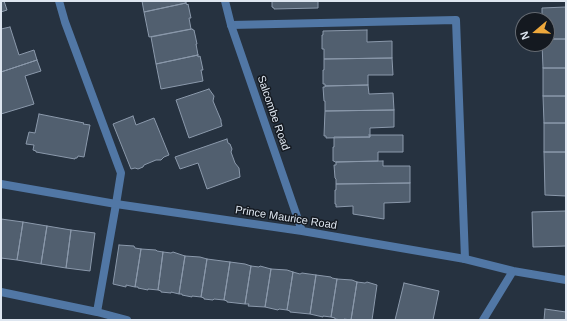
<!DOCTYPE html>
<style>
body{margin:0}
#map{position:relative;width:567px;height:321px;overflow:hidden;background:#263240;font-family:Arial,sans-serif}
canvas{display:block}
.frame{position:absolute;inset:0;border:2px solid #dee6f0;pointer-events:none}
.north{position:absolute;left:515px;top:12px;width:40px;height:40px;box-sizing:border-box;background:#141920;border:1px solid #656b73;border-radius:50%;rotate:251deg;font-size:11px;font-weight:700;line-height:16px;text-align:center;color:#dee6f0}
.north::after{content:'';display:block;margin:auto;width:14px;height:18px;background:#eea83c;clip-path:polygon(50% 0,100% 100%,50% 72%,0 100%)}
</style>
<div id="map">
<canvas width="567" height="321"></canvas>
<div class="frame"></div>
<div class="north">N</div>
</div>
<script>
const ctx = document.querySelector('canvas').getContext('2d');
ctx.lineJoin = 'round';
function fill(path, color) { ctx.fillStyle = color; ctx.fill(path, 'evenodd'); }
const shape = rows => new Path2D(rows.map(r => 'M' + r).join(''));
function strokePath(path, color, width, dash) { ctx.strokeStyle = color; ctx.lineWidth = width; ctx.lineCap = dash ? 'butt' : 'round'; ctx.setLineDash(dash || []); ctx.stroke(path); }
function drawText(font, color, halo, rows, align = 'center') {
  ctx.font = font + ' Arial,sans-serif'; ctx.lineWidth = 3; ctx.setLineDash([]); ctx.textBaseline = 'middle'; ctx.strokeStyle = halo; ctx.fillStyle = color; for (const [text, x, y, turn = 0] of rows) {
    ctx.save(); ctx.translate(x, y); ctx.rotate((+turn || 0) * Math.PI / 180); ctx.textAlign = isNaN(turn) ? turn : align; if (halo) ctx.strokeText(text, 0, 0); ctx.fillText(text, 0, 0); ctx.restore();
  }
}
const building = shape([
 [1,1,4,1,7,10,1,12,1,1],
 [142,1,186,1,186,3,144,12,142,1],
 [272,1,318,1,318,8,274,9,274,8,272,7,272,1],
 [186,3,187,5,188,4,191,18,189,18,191,29,149,37,144,12,186,3],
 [566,7,566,39,547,39,547,20,542,20,542,8,566,7],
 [10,27,19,55,34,50,37,60,1,72,1,29,10,27],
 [192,29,193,30,194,30,197,44,196,44,198,55,156,64,151,37,192,29],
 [367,30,367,42,392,41,392,58,324,59,324,49,322,49,322,35,323,35,323,31,367,30],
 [547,39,566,39,566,68,543,68,542,44,547,44,547,39],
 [198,55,198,57,200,56,203,70,201,70,203,81,161,89,156,64,198,55],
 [392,58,393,75,368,75,368,85,325,86,325,84,323,84,323,70,324,70,324,59,392,58],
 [37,60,41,71,25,76,34,104,1,114,1,72,37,60],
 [543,68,566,68,566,96,543,96,543,68],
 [368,85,369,94,393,93,394,110,325,111,325,101,324,101,323,87,325,87,325,86,368,85],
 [209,89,214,96,213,101,218,113,221,120,221,122,222,126,189,138,176,100,209,89],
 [543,96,566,96,566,123,544,123,543,96],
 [394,110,394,127,370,128,370,137,326,138,326,136,324,136,325,111,394,110],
 [39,114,84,123,83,124,90,125,84,157,78,156,77,158,75,158,75,159,36,152,36,151,33,150,34,145,26,144,29,132,35,133,39,114],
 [133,116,136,125,154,118,169,155,164,157,161,160,156,160,144,165,143,167,138,169,135,168,131,169,113,124,133,116],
 [544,123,566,123,566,152,544,152,544,123],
 [369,135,403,135,403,152,378,152,378,161,335,162,334,161,333,161,333,147,334,147,334,137,370,137,369,135],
 [227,139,228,143,230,144,232,149,231,152,235,163,239,168,240,177,207,189,198,163,180,169,175,157,227,139],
 [544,152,566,152,566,196,545,195,544,152],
 [383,161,383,166,410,166,410,183,336,184,336,179,335,178,334,165,336,165,336,162,383,161],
 [410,183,410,202,384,203,384,219,353,214,353,206,336,207,336,204,335,204,335,190,336,190,336,184,410,183],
 [566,211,566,246,533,247,532,212,566,211],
 [1,219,23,222,17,260,1,258,1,219],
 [23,222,47,226,41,264,17,260,23,222],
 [47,226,71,230,66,268,41,264,47,226],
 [71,230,95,233,90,271,66,268,71,230],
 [119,245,134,246,135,248,141,249,135,287,126,285,126,287,113,284,119,245],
 [141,249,156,250,157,251,163,252,158,290,148,289,148,290,138,288,138,287,135,287,141,249],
 [163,252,171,253,173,252,185,256,179,294,171,292,171,293,161,292,161,291,158,290,163,252],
 [185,256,200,257,207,259,201,297,192,296,192,297,182,295,182,294,179,294,185,256],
 [207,259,230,262,224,300,214,299,213,300,204,299,204,298,201,297,207,259],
 [230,262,245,264,251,266,245,304,227,302,227,301,224,300,230,262],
 [251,266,259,267,260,266,271,269,265,307,248,306,249,304,245,304,251,266],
 [271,269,287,270,293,272,287,310,279,309,278,310,265,307,271,269],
 [293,272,300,274,302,273,316,275,310,314,290,312,290,311,287,310,293,272],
 [316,275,331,277,332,278,337,279,331,317,323,316,323,317,310,314,316,275],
 [337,279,352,280,357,282,351,320,344,319,344,320,342,320,335,319,335,318,331,317,337,279],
 [357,282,365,283,367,282,377,285,372,320,351,320,357,282],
 [404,283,439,291,433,320,395,320,404,283],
 [545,309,566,312,566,320,544,320,545,309]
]);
fill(building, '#515f6f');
strokePath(building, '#8b99ab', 1);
strokePath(shape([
 [59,1,65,22,121,173,116,204,97,312],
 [231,25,456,20,465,259],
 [1,292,97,312,127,320]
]), '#5177a5', 8);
strokePath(shape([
 [225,1,231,25,302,231],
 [1,184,116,204,302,231,465,259,513,271,566,280],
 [483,320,513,271]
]), '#5177a5', 8);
drawText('11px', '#dee6f0', '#141920', [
 ["Salcombe Road",273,113,71],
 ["Prince Maurice Road",286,218,9]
]);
</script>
